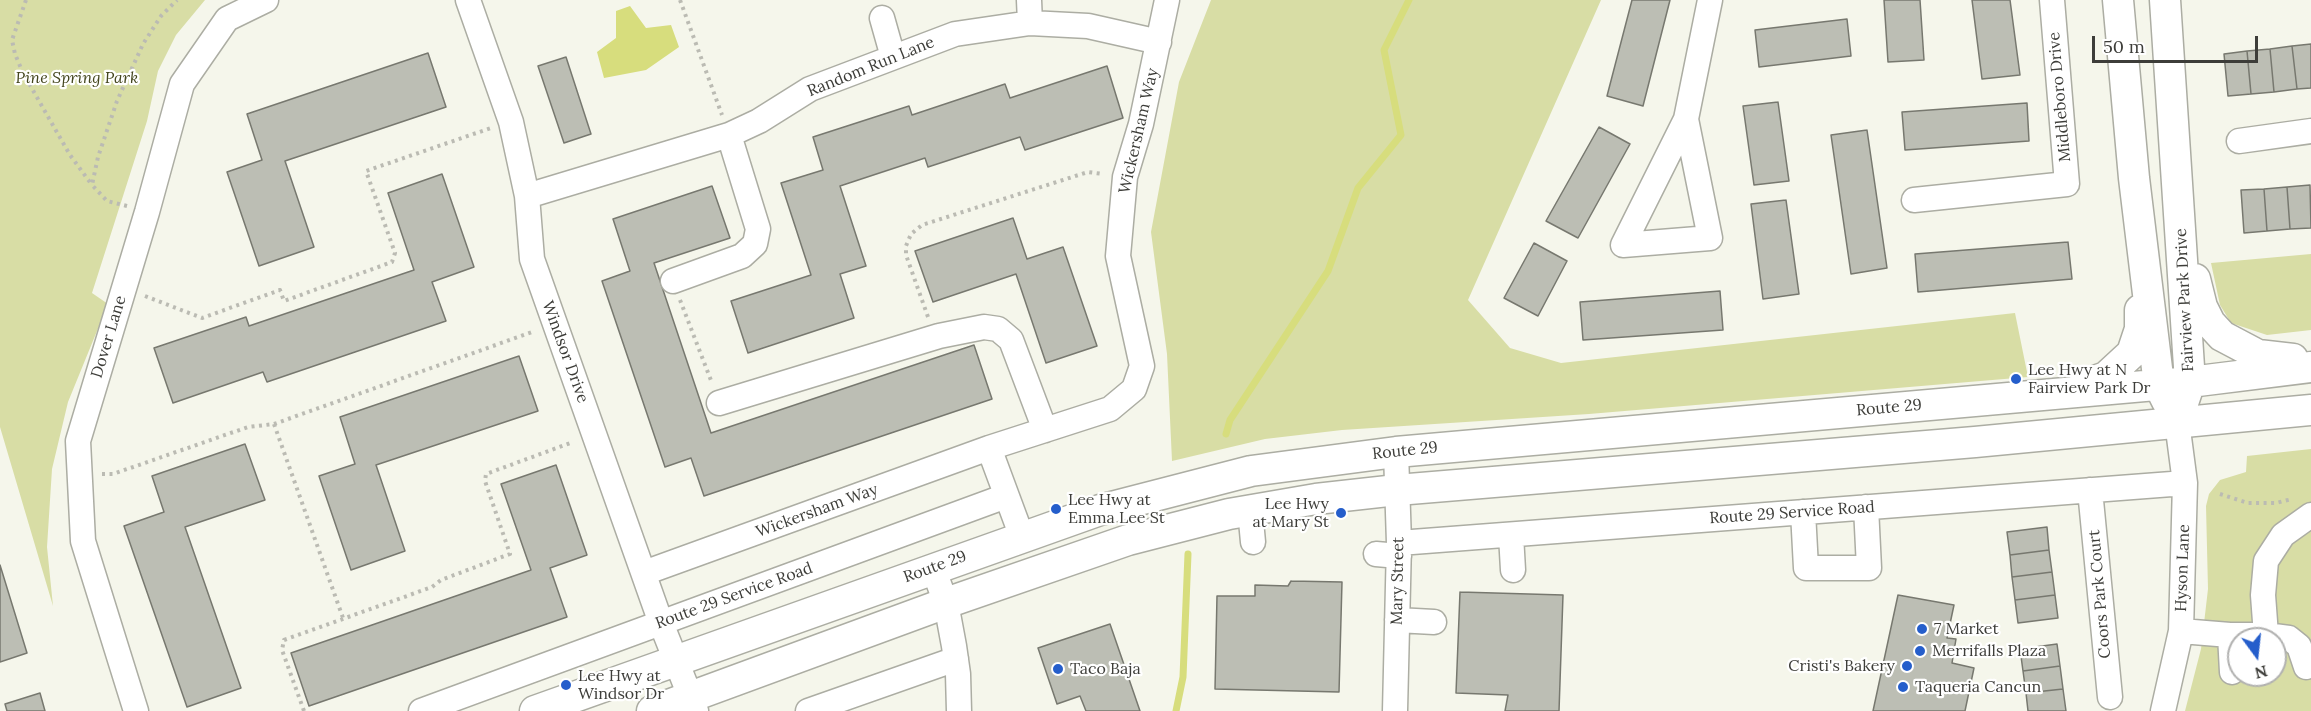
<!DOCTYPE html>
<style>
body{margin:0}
#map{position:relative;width:2311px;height:711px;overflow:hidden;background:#f5f6eb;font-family:Lora,serif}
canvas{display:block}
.north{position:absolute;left:2227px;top:627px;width:60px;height:60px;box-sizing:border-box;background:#fff;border:2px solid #b1b1b0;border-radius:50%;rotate:165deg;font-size:16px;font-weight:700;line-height:24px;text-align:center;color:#3d3d39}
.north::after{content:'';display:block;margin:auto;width:21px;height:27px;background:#255ecb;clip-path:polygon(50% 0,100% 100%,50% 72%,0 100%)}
.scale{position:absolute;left:2092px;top:36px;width:166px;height:27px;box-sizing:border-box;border:3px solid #3d3d39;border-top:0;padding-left:8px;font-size:18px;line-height:21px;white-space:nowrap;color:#3d3d39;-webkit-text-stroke:4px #fff;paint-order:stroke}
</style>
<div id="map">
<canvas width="2311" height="711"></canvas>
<div class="north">N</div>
<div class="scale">50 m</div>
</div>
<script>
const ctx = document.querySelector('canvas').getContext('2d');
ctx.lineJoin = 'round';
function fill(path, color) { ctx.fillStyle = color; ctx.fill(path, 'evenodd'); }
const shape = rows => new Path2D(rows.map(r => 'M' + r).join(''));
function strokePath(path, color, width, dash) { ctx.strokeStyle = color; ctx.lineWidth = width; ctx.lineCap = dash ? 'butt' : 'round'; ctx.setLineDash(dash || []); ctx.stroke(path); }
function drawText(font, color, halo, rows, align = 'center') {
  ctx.font = font + ' Lora,serif'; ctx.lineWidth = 4.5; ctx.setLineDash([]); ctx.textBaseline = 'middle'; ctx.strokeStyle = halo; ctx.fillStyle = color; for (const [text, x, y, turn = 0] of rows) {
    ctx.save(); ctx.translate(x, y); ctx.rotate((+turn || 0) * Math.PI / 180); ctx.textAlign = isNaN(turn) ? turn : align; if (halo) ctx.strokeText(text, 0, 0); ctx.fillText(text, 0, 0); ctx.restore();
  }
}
fill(shape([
 [0,0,205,0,176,35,158,71,147,121,92,293,108,304,68,402,52,469,47,547,53,606,0,427],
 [1211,0,1601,0,1468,300,1510,348,1561,363,2015,313,2028,377,1589,414,1342,430,1265,439,1172,461,1167,354,1151,232,1179,82],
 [2311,254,2311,330,2267,335,2231,323,2220,305,2211,263],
 [2311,449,2311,711,2185,711,2201,649,2208,589,2206,506,2209,494,2220,480,2246,472,2247,456],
 [2239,639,2275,639,2275,675,2239,675]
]), '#d8dda5');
fill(shape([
 [630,6,646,28,671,25,679,47,646,70,604,78,597,52,616,38,616,11]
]), '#d7dd7d');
strokePath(shape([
 [1226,434,1230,420,1328,271,1358,188,1401,135,1384,50,1409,0],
 [1176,711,1183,677,1188,554]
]), '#d7dd7d', 7);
const building = shape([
 [1632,0,1670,0,1643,106,1607,96,1632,0],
 [1884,0,1920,0,1924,60,1888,62,1884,0],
 [1972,0,2010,0,2020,75,1982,79,1972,0],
 [1847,19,1851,56,1759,67,1755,30,1847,19],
 [2311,44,2311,88,2297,89,2292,46,2311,44],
 [2292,46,2297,89,2274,92,2270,49,2292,46],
 [2270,49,2274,92,2251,94,2247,51,2270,49],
 [2247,51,2251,94,2228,96,2224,54,2247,51],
 [428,53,446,107,285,161,314,247,259,266,227,172,262,160,247,114,428,53],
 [566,57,591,134,564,143,538,66,566,57],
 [1107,66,1123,118,1025,150,1020,137,928,167,925,158,840,186,866,266,840,274,854,318,748,353,731,301,811,275,781,183,823,170,813,137,909,106,912,115,1005,84,1010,98,1107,66],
 [1778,102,1789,181,1754,185,1743,106,1778,102],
 [2027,103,2029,141,1905,150,1902,112,2027,103],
 [1599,127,1630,144,1578,238,1546,221,1599,127],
 [1867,130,1887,268,1851,274,1831,135,1867,130],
 [442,174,474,267,432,282,446,321,267,382,263,372,173,403,154,348,246,317,249,326,414,270,388,193,442,174],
 [2310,185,2311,228,2290,229,2287,187,2310,185],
 [712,186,730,238,654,263,711,433,974,345,992,399,704,496,691,458,665,467,602,281,630,271,613,219,712,186],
 [2287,187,2290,229,2267,231,2264,189,2287,187],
 [2264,189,2267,231,2244,233,2241,190,2264,189],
 [1786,200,1799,294,1763,299,1751,204,1786,200],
 [1013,218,1027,259,1063,247,1097,346,1046,363,1016,274,933,302,915,251,1013,218],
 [2068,242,2072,279,1918,292,1915,254,2068,242],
 [1534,243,1567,261,1538,316,1504,298,1534,243],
 [1720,291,1723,330,1583,340,1580,302,1720,291],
 [519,356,538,411,376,465,405,551,351,570,319,476,355,464,340,417,519,356],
 [245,444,265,500,185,527,241,688,187,707,124,526,164,512,152,476,245,444],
 [556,465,587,555,550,568,567,617,309,706,291,653,531,570,501,484,556,465],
 [2047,527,2049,550,2010,555,2007,532,2047,527],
 [2049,550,2052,572,2012,577,2010,555,2049,550],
 [0,565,27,653,0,662,0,565],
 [2052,572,2055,595,2015,600,2012,577,2052,572],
 [1291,581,1342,582,1339,692,1215,689,1217,596,1255,596,1255,585,1288,586,1291,581],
 [1460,592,1563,595,1559,711,1505,711,1508,695,1456,693,1460,592],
 [1898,595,1954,605,1947,638,1956,639,1952,663,1974,668,1965,711,1873,711,1898,595],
 [2055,595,2058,618,2018,623,2015,600,2055,595],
 [1110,624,1140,711,1086,711,1080,696,1057,704,1038,648,1110,624],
 [2057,644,2060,666,2023,671,2020,649,2057,644],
 [2060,666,2063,689,2026,693,2023,671,2060,666],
 [2063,689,2066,711,2028,711,2026,693,2063,689],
 [40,693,45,711,7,711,5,704,40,693]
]);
fill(building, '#bcbeb4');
strokePath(building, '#77786f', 1.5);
const minor = shape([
 [468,0,511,122,527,196,532,259,661,623,696,711],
 [1029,0,1030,23],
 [882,18,893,57],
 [1686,119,1710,238,1623,245,1686,119,1710,0],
 [2239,141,2311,131],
 [527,196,729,135,759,121,810,89,955,34,1030,23,1088,26,1159,42],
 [1914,200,2067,184,2052,0],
 [673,281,742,256,755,244,758,229,729,135],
 [719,403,939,336,984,327,998,329,1011,340,1045,430],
 [2090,490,2110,697],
 [1250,510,1253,542],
 [1803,512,1806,568,1869,568,1866,507],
 [1511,535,1513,570],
 [1022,537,989,448,1110,409,1134,389,1142,366,1118,256,1125,177,1141,124,1167,0],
 [1399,543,2185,483],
 [1376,554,1399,556],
 [933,568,946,603,954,646,958,674,959,711],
 [644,573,989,448],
 [1397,620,1434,622],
 [2181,631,2230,635],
 [2266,635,2289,638,2299,646,2306,667],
 [2232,672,2230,635,2266,635,2263,595,2266,561,2283,535,2311,515],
 [136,711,83,541,78,441,147,212,182,84,227,19,266,0],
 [421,711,1006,496],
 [808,711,956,659],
 [1395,711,1399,543,1396,452],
 [2163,711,2181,631,2185,483,2177,422]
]);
const major = shape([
 [2118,0,2134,178,2159,385,2167,401],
 [2165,0,2190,382,2184,400],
 [2195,279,2202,307,2210,323,2222,336,2258,355,2293,359],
 [2083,385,2106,377,2132,353,2140,329,2140,310],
 [535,711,1100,510,1251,471,1396,452,2190,382,2311,367],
 [652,711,946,603,1128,540,1229,514,1316,499,1397,490,1975,442,2311,410]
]);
strokePath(minor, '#acada3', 27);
strokePath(major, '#acada3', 33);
strokePath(shape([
 [26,0,12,40,15,54,23,73,70,155,92,185],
 [680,0,722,115],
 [127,206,107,201,92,185,98,157,117,101,143,44,161,16,177,0],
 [145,296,202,318,280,290,284,301,392,262,395,253,366,171,491,128],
 [680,300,712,383],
 [928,317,906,255,906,246,911,234,922,225,1088,172,1103,174],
 [274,424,343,618],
 [102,474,113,474,248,427,274,424,535,331],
 [2220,494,2248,503,2276,503,2292,499],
 [304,711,282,650,284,640,432,587,441,580,510,554,485,481,486,474,573,442]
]), '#bbbbb3', 4, [3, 4.5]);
strokePath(minor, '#fff', 24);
strokePath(major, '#fff', 30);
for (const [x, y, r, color] of [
 [2016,379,6,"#255ecb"],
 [1056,509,6,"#255ecb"],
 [1341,513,6,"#255ecb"],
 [1922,629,6,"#255ecb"],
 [1920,651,6,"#255ecb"],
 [1907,666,6,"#255ecb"],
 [1058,669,6,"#255ecb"],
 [566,685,6,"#255ecb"],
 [1903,687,6,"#255ecb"]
]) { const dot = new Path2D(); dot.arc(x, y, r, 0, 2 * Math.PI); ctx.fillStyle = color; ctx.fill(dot); strokePath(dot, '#fff', 2); }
drawText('16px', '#3d3d39', '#fff', [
 ["Random Run Lane",871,67,-22],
 ["Middleboro Drive",2060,97,-95],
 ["Wickersham Way",1139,131,-77],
 ["Fairview Park Drive",2185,300,-93],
 ["Dover Lane",109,337,-73],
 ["Windsor Drive",565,352,70],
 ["Route 29",1889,408,-5],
 ["Route 29",1405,451,-6],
 ["Wickersham Way",817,511,-20],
 ["Route 29 Service Road",1792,513,-4],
 ["Route 29",935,567,-20],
 ["Hyson Lane",2183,568,-88],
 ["Mary Street",1398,581,-89],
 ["Coors Park Court",2100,594,-95],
 ["Route 29 Service Road",734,596,-20]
]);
drawText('italic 16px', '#43451d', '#fff', [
 ["Pine Spring Park",77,78]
]);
drawText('16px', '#3d3d39', '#fff', [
 ["Lee Hwy at N",2028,370],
 ["Fairview Park Dr",2028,388],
 ["Lee Hwy at",1068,500],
 ["Emma Lee St",1068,518],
 ["Lee Hwy",1329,504,"right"],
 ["at Mary St",1329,522,"right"],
 ["7 Market",1934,629],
 ["Merrifalls Plaza",1932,651],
 ["Cristi's Bakery",1895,666,"right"],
 ["Taco Baja",1070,669],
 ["Lee Hwy at",578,676],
 ["Windsor Dr",578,694],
 ["Taqueria Cancun",1915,687]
], 'left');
</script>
